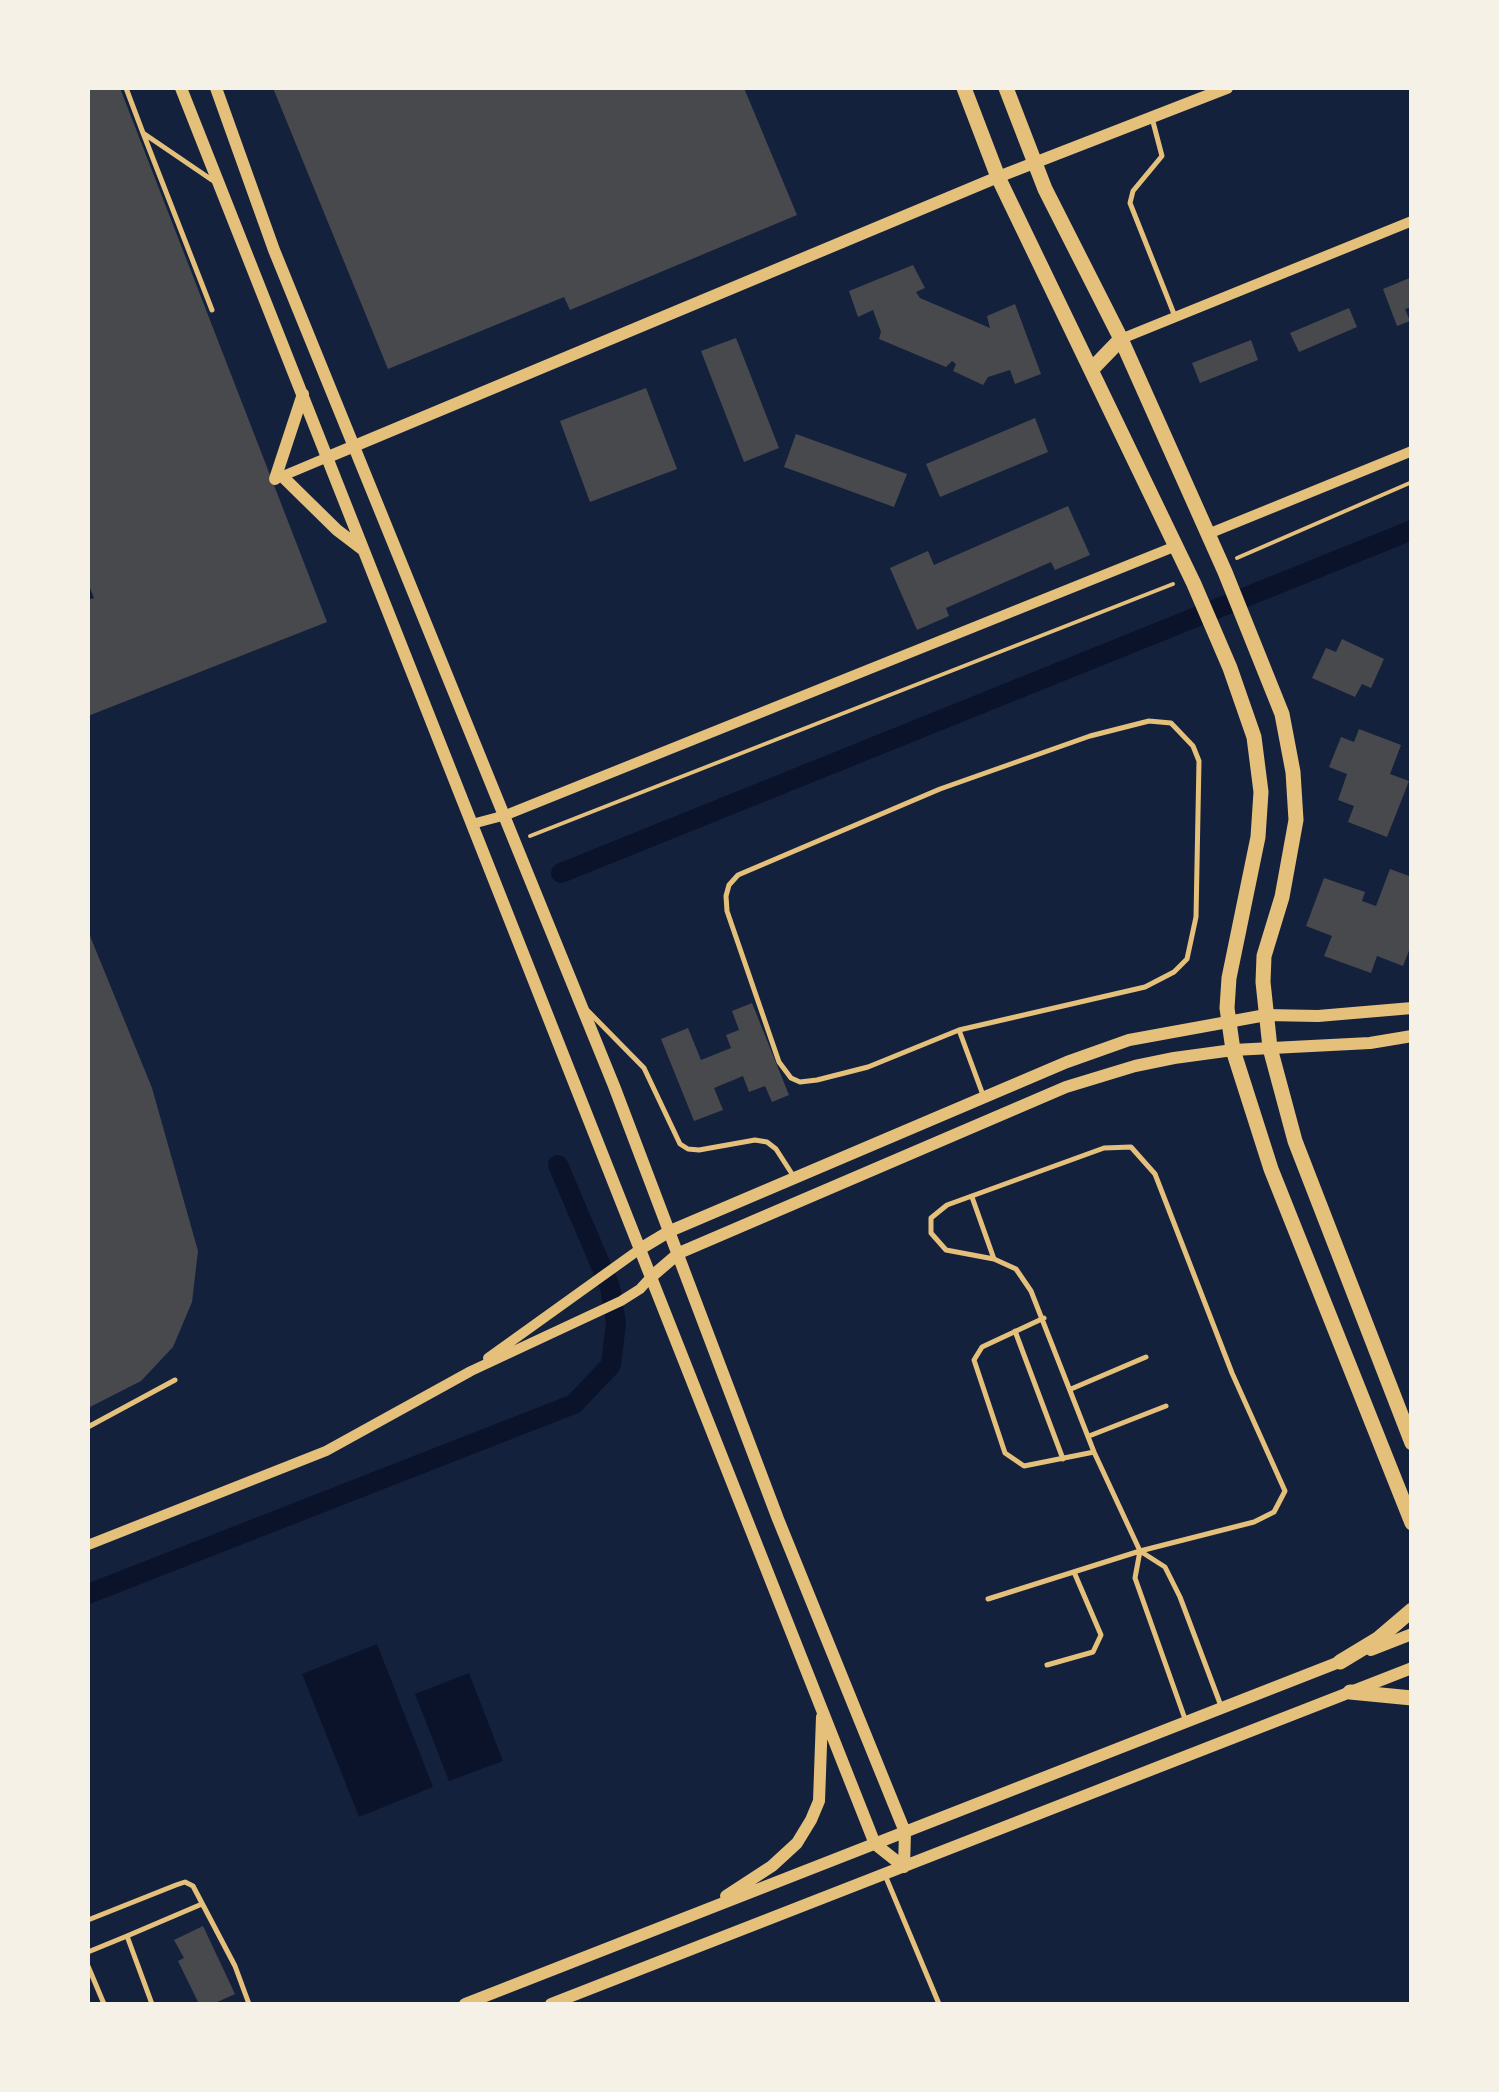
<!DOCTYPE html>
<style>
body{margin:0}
#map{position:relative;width:1499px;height:2092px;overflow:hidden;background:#14213d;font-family:"IBM Plex Sans",sans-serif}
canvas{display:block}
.frame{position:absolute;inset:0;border:90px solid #f6f1e7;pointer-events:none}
</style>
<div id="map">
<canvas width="1499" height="2092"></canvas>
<div class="frame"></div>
</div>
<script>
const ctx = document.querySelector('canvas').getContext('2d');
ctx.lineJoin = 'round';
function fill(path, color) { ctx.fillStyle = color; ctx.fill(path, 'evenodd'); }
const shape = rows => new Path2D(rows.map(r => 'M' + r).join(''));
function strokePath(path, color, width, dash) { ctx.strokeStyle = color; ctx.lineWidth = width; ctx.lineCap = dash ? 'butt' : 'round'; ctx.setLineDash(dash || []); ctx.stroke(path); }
fill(shape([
 [377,1644,433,1787,359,1817,302,1674],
 [469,1673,503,1761,449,1781,415,1694]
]), '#0b132b');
strokePath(shape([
 [561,873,1412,530],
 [88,1594,574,1404,611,1365,616,1323,610,1287,558,1165]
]), '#0b132b', 20);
fill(shape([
 [88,88,120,88,327,622,88,716,88,600,94,598,88,583],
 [273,88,744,88,797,215,570,310,564,297,388,369],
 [913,265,925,288,916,292,920,298,990,328,987,316,1015,304,1041,374,1015,384,1010,370,988,377,983,385,953,371,956,364,952,361,946,367,879,339,881,332,873,310,858,317,849,291],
 [1412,277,1412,307,1405,309,1410,321,1397,326,1383,289],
 [1349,308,1357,327,1299,352,1290,333],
 [736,338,779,448,744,462,701,351],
 [1251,340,1258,360,1200,383,1192,363],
 [646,388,677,469,590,502,560,421],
 [1035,418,1048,452,940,497,926,464],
 [796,434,907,474,894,507,784,467],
 [1068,506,1090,555,1055,570,1051,562,946,608,949,616,917,630,890,568,928,551,934,565],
 [1342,639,1384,659,1371,688,1362,684,1355,697,1312,678,1326,648,1336,652],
 [1359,729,1401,745,1390,774,1409,781,1387,837,1348,822,1354,806,1338,800,1347,774,1329,767,1341,737,1354,742],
 [1390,869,1412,877,1412,943,1403,966,1377,956,1371,973,1324,956,1332,936,1306,926,1324,878,1365,892,1362,901,1376,906],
 [88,931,152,1088,198,1251,192,1302,173,1347,141,1381,88,1408],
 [752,1003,789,1095,772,1102,765,1086,749,1092,743,1076,714,1088,723,1110,694,1121,661,1039,688,1028,701,1060,731,1048,726,1035,739,1030,732,1011],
 [203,1926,235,1994,213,2004,199,2004,178,1961,184,1958,174,1940]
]), '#48494c');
strokePath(shape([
 [1237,558,1412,482],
 [530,836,1173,584]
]), '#e5c07b', 4);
strokePath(shape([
 [126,88,143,133,212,180],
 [1152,118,1162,156,1133,191,1130,203,1174,314],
 [143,133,212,310],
 [1149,721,1171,723,1193,746,1199,761,1196,917,1187,959,1174,972,1145,987,959,1030,868,1067,817,1080,800,1082,791,1078,779,1062,727,911,726,896,729,885,738,875,940,789,1090,736,1149,721],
 [587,1010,644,1068,680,1144,688,1149,699,1150,755,1140,767,1142,776,1149,794,1177],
 [959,1030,983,1095],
 [972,1197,994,1259],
 [1044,1318,982,1347,974,1360,1005,1453,1024,1466,1094,1452],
 [1015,1331,1063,1459],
 [1071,1389,1146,1357],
 [88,1427,175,1380],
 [1089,1436,1166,1406],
 [1140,1551,1135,1578,1185,1719],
 [988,1599,1140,1551,1254,1522,1274,1512,1285,1491,1232,1373,1155,1174,1131,1147,1104,1148,947,1205,931,1218,931,1233,946,1250,994,1259,1016,1269,1031,1291,1094,1452,1140,1551,1165,1567,1180,1597,1221,1706],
 [1047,1665,1093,1652,1101,1635,1074,1572],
 [885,1875,939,2004],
 [88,1920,176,1885,185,1882,193,1886,235,1966,249,2004],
 [127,1936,202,1904],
 [88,1952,127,1936,152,2004],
 [88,1966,104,2004]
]), '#e5c07b', 5);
strokePath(shape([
 [1121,339,1412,221],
 [278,478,328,457],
 [1208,534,1412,451],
 [472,824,506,815,1176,546],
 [488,1358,640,1249],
 [88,1545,326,1451,471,1371,621,1301,640,1289,651,1277]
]), '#e5c07b', 10);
strokePath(shape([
 [181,88,875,1844,904,1867],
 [216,88,274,250,614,1086,778,1519,905,1832,904,1867],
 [328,457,998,177,1227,88],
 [282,476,337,530,362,549],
 [275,479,303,394],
 [640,1249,670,1231,1067,1062,1129,1040,1266,1015,1318,1016,1412,1008],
 [651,1277,679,1253,1066,1087,1135,1066,1174,1058,1233,1050,1370,1043,1412,1036],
 [1371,1650,1412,1634],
 [726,1896,772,1866,797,1843,811,1820,819,1801,822,1717],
 [465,2004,1347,1659],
 [551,2004,1412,1668]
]), '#e5c07b', 12);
strokePath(shape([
 [964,88,998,177,1194,584,1230,668,1254,737,1261,792,1258,837,1229,978,1227,1008,1233,1050,1271,1169,1412,1523],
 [1006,88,1045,189,1121,339,1225,572,1282,714,1293,772,1296,820,1282,897,1264,956,1263,982,1270,1048,1295,1141,1412,1443],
 [1093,368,1121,339],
 [1340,1662,1378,1639,1412,1610],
 [1350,1692,1412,1698]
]), '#e5c07b', 15);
</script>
